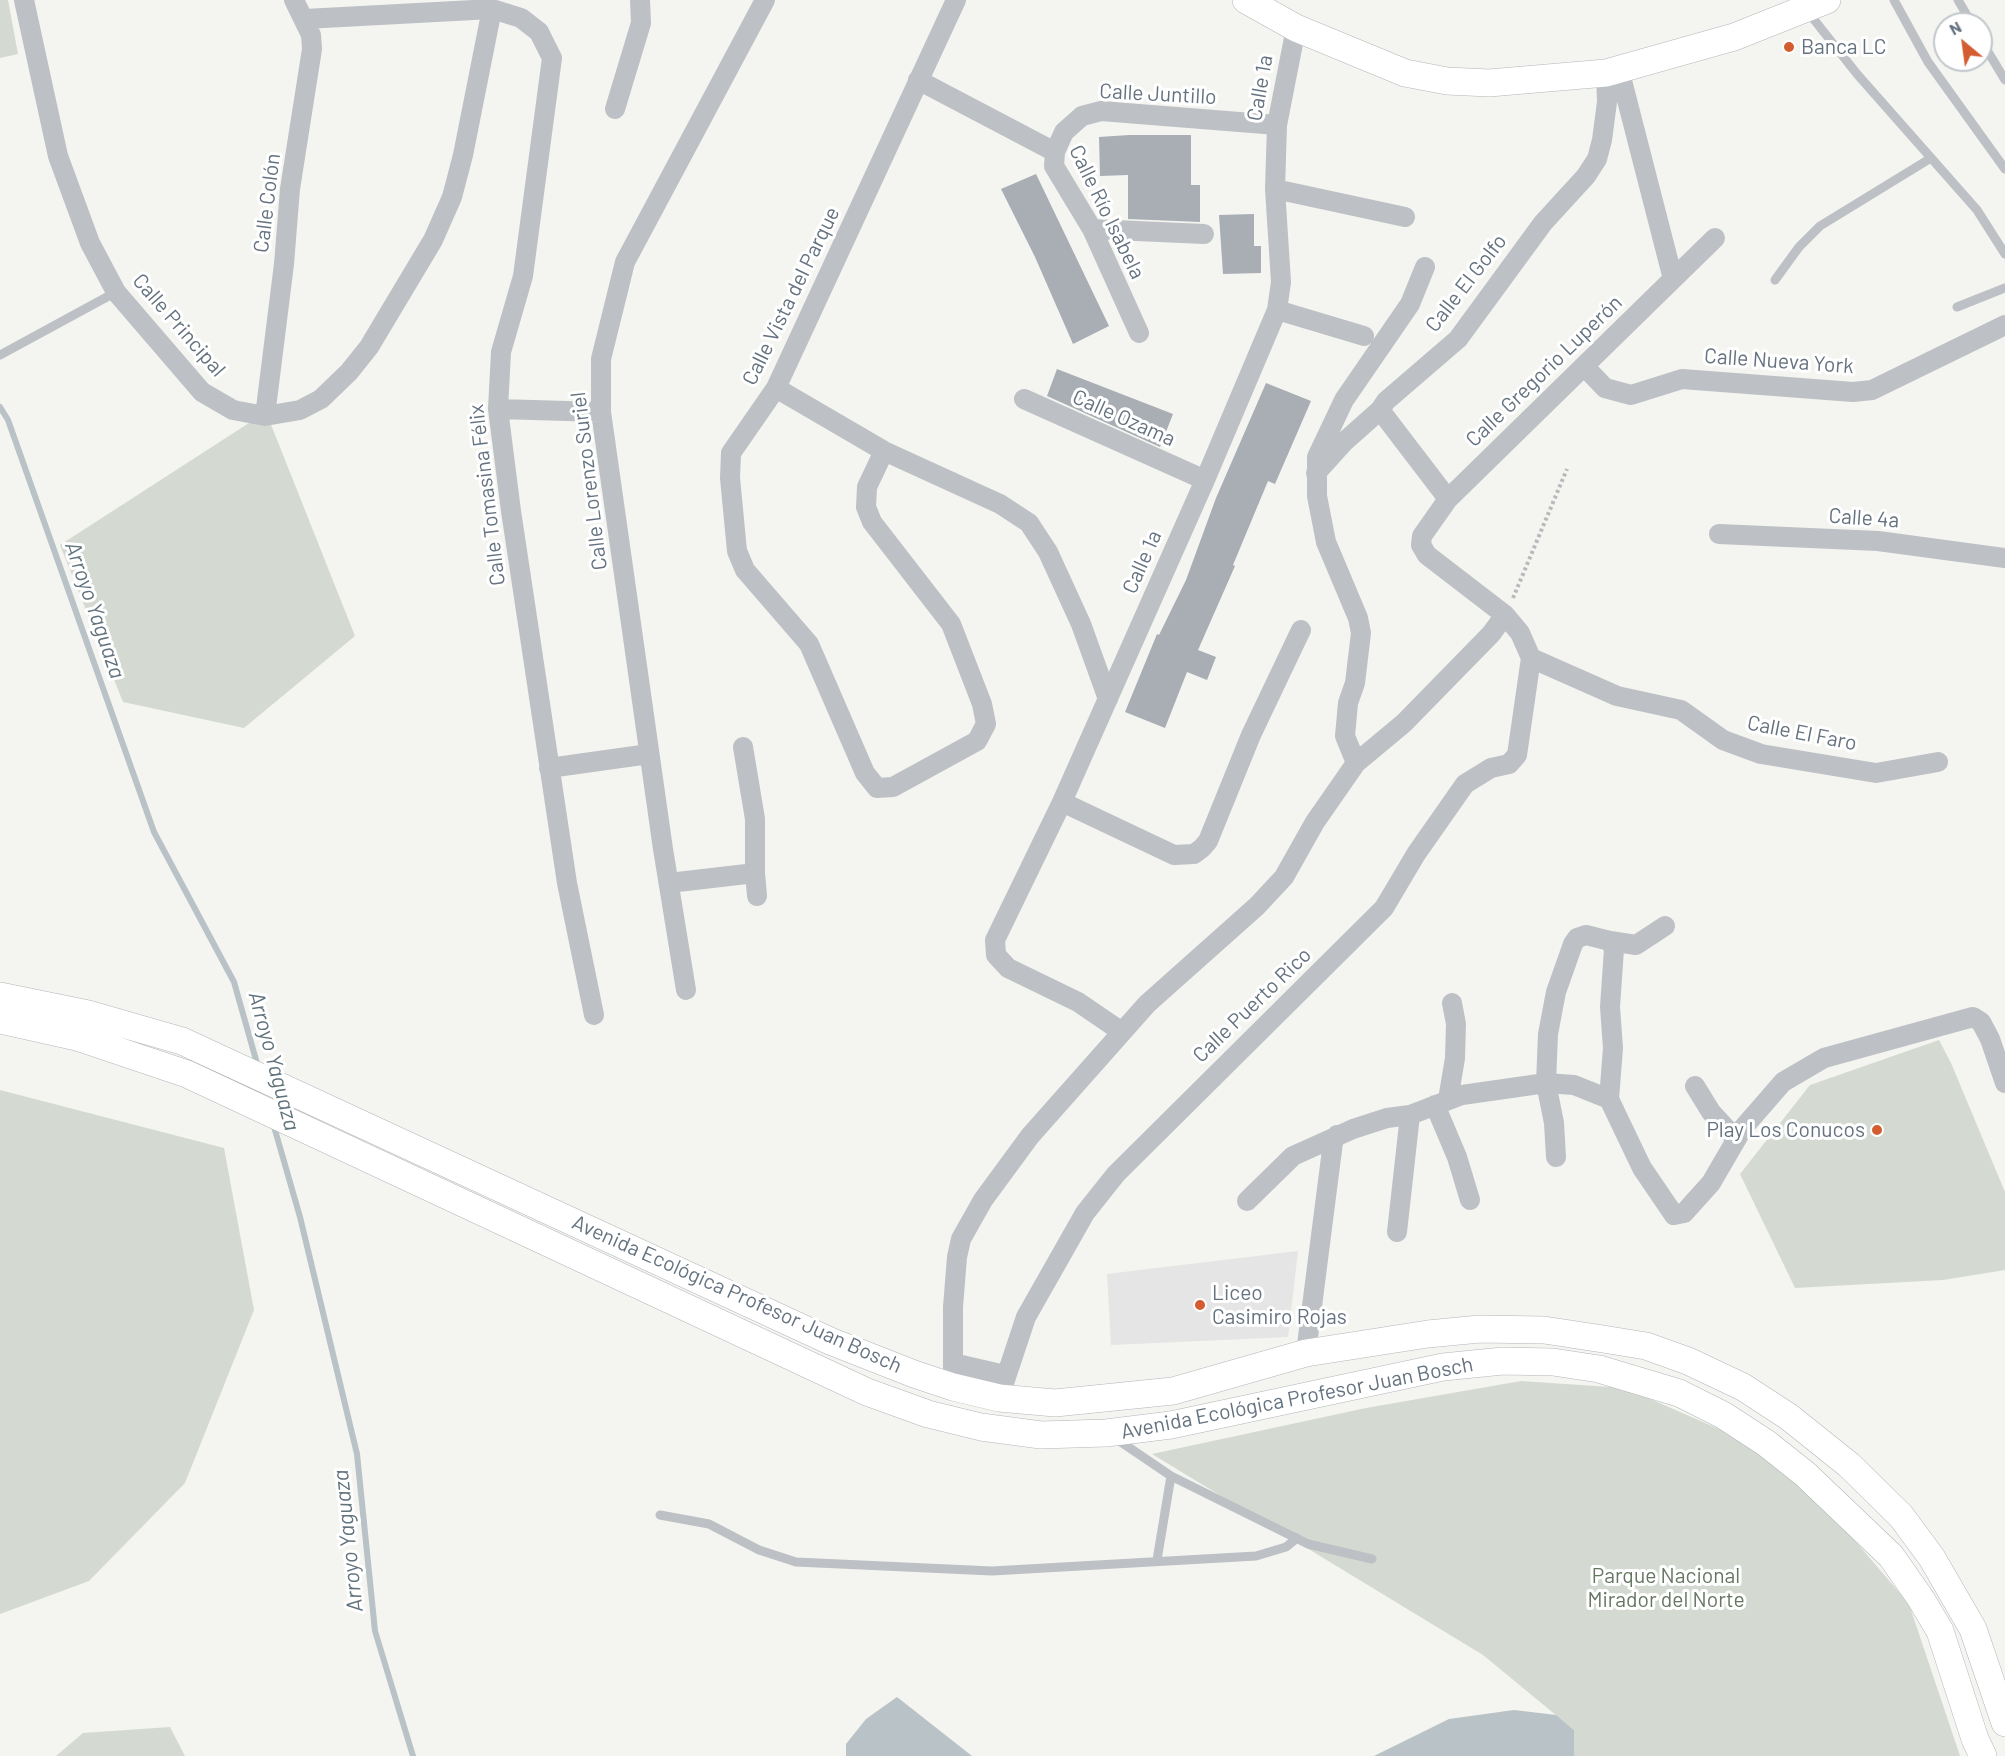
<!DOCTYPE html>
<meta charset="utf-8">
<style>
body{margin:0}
#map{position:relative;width:2005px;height:1756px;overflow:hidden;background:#f4f4f0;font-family:Barlow,sans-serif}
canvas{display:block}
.north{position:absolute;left:1933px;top:12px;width:60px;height:60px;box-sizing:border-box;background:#fff;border:2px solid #c1c7cc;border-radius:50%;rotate:331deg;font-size:16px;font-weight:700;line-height:24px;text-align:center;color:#65727f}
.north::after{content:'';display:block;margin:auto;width:21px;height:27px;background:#d35d30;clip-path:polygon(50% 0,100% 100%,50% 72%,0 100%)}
</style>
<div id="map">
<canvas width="2005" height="1756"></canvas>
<div class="north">N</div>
</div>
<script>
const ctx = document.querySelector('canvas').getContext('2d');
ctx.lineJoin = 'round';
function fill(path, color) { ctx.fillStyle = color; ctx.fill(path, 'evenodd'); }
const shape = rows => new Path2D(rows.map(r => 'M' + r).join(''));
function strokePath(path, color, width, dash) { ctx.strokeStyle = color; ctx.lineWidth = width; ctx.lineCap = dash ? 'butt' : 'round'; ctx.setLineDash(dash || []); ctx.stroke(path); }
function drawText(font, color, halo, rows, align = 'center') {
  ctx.font = font + ' Barlow,sans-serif'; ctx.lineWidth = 6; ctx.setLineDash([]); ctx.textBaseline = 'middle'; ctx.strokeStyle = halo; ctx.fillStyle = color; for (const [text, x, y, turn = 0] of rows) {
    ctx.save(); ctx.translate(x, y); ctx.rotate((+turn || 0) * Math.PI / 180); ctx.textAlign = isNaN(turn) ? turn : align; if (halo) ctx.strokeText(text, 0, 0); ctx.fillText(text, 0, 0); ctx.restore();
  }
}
fill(shape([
 [1298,1251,1288,1337,1111,1345,1107,1274]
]), '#e4e5e4');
fill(shape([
 [0,0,8,0,18,54,0,58],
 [266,412,355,636,244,728,123,702,60,545],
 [1939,1040,1951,1063,2005,1192,2005,1270,1943,1280,1795,1288,1740,1174,1810,1085],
 [0,1090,224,1148,254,1310,185,1483,89,1581,0,1614],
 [1521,1381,1625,1388,1758,1446,1845,1529,1909,1604,1960,1756,1574,1756,1574,1730,1483,1655,1152,1454,1366,1408],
 [170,1727,185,1756,56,1756,83,1733]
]), '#d4dad2');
fill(shape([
 [897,1697,972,1756,846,1756,846,1744,866,1719],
 [1514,1710,1556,1715,1574,1730,1574,1756,1374,1756,1449,1719]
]), '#b8c2c7');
strokePath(shape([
 [0,407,8,420,154,832,234,982,258,1067],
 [273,1123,300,1217,357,1454,375,1631,413,1756]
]), '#b8c2c7', 6);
fill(shape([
 [1129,135,1191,135,1191,185,1200,185,1200,222,1128,219,1128,175,1100,176,1099,137],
 [1036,174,1109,326,1073,344,1035,257,1001,189],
 [1254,214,1254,246,1261,246,1261,273,1223,274,1219,215],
 [1057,369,1173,414,1160,447,1047,396],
 [1266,383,1311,401,1275,484,1268,481,1233,565,1235,566,1198,650,1216,657,1207,680,1187,672,1165,728,1125,712,1157,634,1159,635,1186,580,1216,498]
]), '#a8aeb4');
const secondary = shape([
 [1246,0,1296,28,1405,73,1447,81,1489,83,1606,73,1734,37,1827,0],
 [0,996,88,1014,182,1041,830,1341,914,1374,953,1387,999,1398,1055,1403,1173,1391,1306,1353,1428,1334,1480,1329,1544,1330,1603,1339,1646,1346,1688,1361,1743,1387,1789,1417,1849,1465,1901,1516,1932,1558,1973,1629,2005,1723],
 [0,1020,77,1037,187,1074,867,1392,928,1414,981,1427,1041,1435,1106,1433,1171,1425,1443,1367,1503,1361,1553,1362,1599,1369,1679,1393,1723,1415,1766,1443,1805,1474,1891,1556,1921,1599,1940,1631,1975,1739,1983,1756]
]);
strokePath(secondary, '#b2b6ba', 28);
strokePath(shape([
 [1513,598,1567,469]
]), '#b7b9bc', 4, [3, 3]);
strokePath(shape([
 [1894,0,1928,62,2005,169],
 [1958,0,1972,24],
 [1808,12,1857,74,1977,210,2005,254],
 [1981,40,2005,80],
 [1775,280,1799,247,1820,226,1931,158],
 [1957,307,2005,288],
 [0,355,116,292],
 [1115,1438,1171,1476,1308,1544,1372,1559],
 [660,1515,709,1524,759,1550,796,1562,992,1571,1256,1556,1286,1547,1297,1538],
 [1157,1560,1171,1476]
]), '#bdc0c4', 9);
strokePath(shape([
 [24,0,58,156,90,243,116,292,202,392,233,410,265,416,300,410,321,399,349,372,369,347,433,240,452,197,463,155,492,9],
 [305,19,492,9,521,18,539,32,552,58,523,276,501,352,498,409,511,511,567,883,594,1015],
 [918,80,1055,152],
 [615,109,641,23,640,0],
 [1275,189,1405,217],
 [1092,229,1204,234],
 [1673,279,1715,238],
 [1277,310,1364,336],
 [1139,333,1092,229,1054,166,1055,152,1064,132,1082,116,1101,111,1277,125],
 [1584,366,1605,388,1631,395,1682,379,1853,392,1872,390,2005,325],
 [776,388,884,451,1000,504,1029,523,1048,552,1081,624,1108,699],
 [1024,399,1205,480],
 [498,409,601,412],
 [265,416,284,264,290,189,312,49,311,35,294,0],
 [884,451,867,487,866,507,872,522,951,624,982,704,986,724,977,741,893,787,877,788,865,773,809,644,745,570,737,551,730,478,731,453,776,388,956,0],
 [1316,473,1344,442,1380,410],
 [1448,499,1380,410,1386,401,1458,339,1543,223,1586,176,1597,159,1602,140,1607,102,1606,73],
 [1719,534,1878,541,2005,558],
 [1531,658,1520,633,1505,615,1427,555,1421,545,1422,536,1448,499,1673,279,1619,69],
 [1531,658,1617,696,1681,710,1723,740,1761,754,1876,773,1938,762],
 [1356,763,1345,736,1348,703,1355,683,1361,633,1358,618,1326,542,1317,496,1317,457,1344,400,1410,304,1425,267],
 [549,768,649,754],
 [1062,802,1174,855,1194,854,1202,848,1208,841,1251,735,1301,630],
 [755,873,757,896],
 [669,883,755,873,755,819,743,747],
 [1610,941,1636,945,1665,926],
 [686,990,663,849,601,412,601,359,625,262,765,0],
 [1122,1032,1078,1002,1008,968,996,955,995,940,1062,802,1205,480,1277,310,1281,282,1275,189,1277,125,1296,28],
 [1695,1086,1711,1112,1736,1139],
 [1448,1100,1455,1058,1456,1024,1452,1003],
 [1435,1105,1457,1157,1470,1200],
 [1556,1157,1554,1123,1546,1083,1548,1034,1556,992,1573,944,1577,938,1586,935,1610,941,1614,949,1610,1007,1613,1048,1609,1099],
 [1247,1201,1293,1156,1353,1129,1387,1118,1410,1115,1462,1095,1546,1083,1574,1085,1609,1099,1642,1168,1674,1215,1684,1213,1711,1183,1743,1128,1783,1082,1824,1058,1973,1017,1981,1022,1990,1039,2005,1083],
 [1397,1232,1410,1115],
 [1306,1353,1333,1142,1337,1135],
 [953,1363,1005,1375],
 [953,1387,953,1307,957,1257,961,1239,983,1200,1030,1136,1147,1004,1257,906,1284,877,1315,822,1356,763,1404,723,1491,634,1505,615],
 [999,1398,1026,1317,1085,1213,1116,1174,1384,908,1416,854,1465,784,1491,768,1509,764,1517,755,1531,658]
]), '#bdc0c4', 20);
strokePath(secondary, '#fff', 27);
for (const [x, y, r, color] of [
 [1789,47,6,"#d35d30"],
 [1877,1130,6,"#d35d30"],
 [1200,1305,6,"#d35d30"]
]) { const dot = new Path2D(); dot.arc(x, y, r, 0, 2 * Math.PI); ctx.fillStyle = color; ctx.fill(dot); strokePath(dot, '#fff', 2); }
drawText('21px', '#65727f', '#fff', [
 ["Banca LC",1801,47],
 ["Play Los Conucos",1865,1130,"right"],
 ["Liceo",1212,1293],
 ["Casimiro Rojas",1212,1317]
], 'left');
drawText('21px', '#65727f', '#fff', [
 ["Calle 1a",1260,88,-80],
 ["Calle Juntillo",1158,94,3],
 ["Calle Colón",267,203,-83],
 ["Calle Río Isabela",1107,212,64],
 ["Calle El Golfo",1466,283,-52],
 ["Calle Vista del Parque",791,296,-64],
 ["Calle Principal",179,325,49],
 ["Calle Nueva York",1779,361,4],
 ["Calle Gregorio Luperón",1544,371,-44],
 ["Calle Ozama",1124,418,24],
 ["Calle Lorenzo Suriel",589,481,-97],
 ["Calle Tomasina Félix",487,495,-97],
 ["Calle 4a",1864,518,4],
 ["Calle 1a",1142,562,-66],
 ["Calle El Faro",1802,733,11],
 ["Calle Puerto Rico",1252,1005,-44],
 ["Avenida Ecológica Profesor Juan Bosch",737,1294,24],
 ["Avenida Ecológica Profesor Juan Bosch",1297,1398,-11]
]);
drawText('21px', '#667663', '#fff', [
 ["Parque Nacional",1666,1576],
 ["Mirador del Norte",1666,1600]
]);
drawText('italic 22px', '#61737c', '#fff', [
 ["Arroyo Yaguaza",95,610,71],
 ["Arroyo Yaguaza",274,1061,75],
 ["Arroyo Yaguaza",348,1541,-96]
]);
</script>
